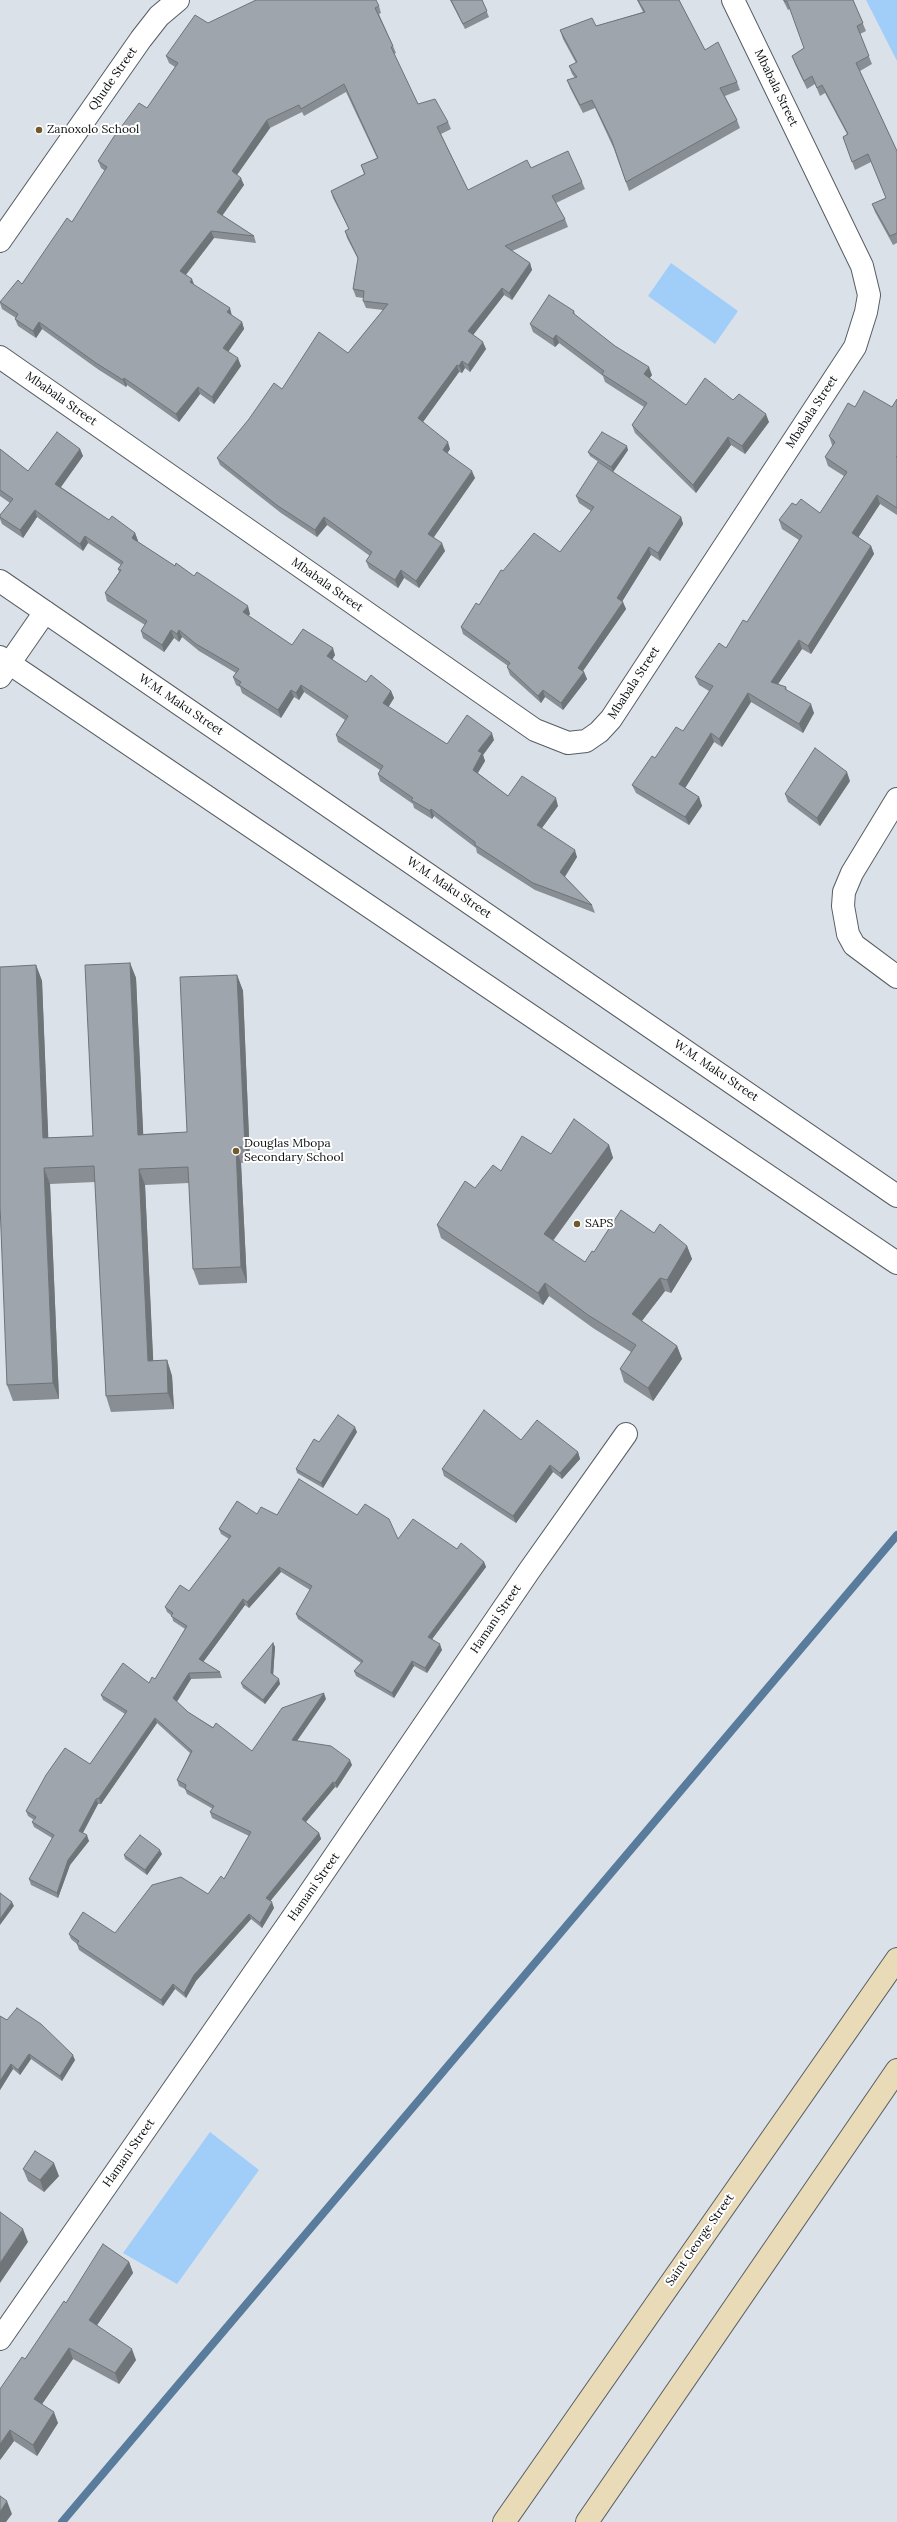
<!DOCTYPE html>
<style>
body{margin:0}
canvas{display:block;background:#dae1e8}
</style>
<canvas width="897" height="2522"></canvas>
<script>
const ctx = document.querySelector('canvas').getContext('2d');
ctx.lineJoin = 'round';
function fill(path, color) { ctx.fillStyle = color; ctx.fill(path, 'evenodd'); }
const shape = rows => new Path2D(rows.map(r => 'M' + r).join(''));
function strokePath(path, color, width, dash) { ctx.strokeStyle = color; ctx.lineWidth = width; ctx.lineCap = dash ? 'butt' : 'round'; ctx.setLineDash(dash || []); ctx.stroke(path); }
function drawText(font, color, halo, rows, align = 'center') {
  ctx.font = font + ' Lora,serif'; ctx.lineWidth = 4; ctx.setLineDash([]); ctx.textBaseline = 'middle'; ctx.strokeStyle = halo; ctx.fillStyle = color; for (const [text, x, y, turn = 0] of rows) {
    ctx.save(); ctx.translate(x, y); ctx.rotate((+turn || 0) * Math.PI / 180); ctx.textAlign = isNaN(turn) ? turn : align; if (halo) ctx.strokeText(text, 0, 0); ctx.fillText(text, 0, 0); ctx.restore();
  }
}
fill(shape([
 [866,0,897,0,897,61],
 [671,263,738,311,715,344,648,296],
 [210,2132,259,2170,177,2284,123,2253]
]), '#a1cef9');
strokePath(shape([
 [62,2522,897,1535]
]), '#597c9d', 8);
const minor = shape([
 [0,241,141,39,159,16,178,0],
 [0,357,535,730,568,743,586,741,599,732,611,719,855,347,866,312,869,295,862,266,733,0],
 [0,677,45,612],
 [897,799,852,873,844,892,843,906,848,934,854,945,897,977],
 [0,2339,302,1904,529,1571,626,1434]
]);
const tertiary = shape([
 [0,581,897,1196],
 [0,657,897,1263]
]);
const secondary = shape([
 [504,2522,897,1959],
 [587,2522,897,2070]
]);
strokePath(minor, '#575d63', 24);
strokePath(tertiary, '#575d63', 24);
strokePath(secondary, '#575d63', 24);
strokePath(minor, '#fff', 22);
strokePath(tertiary, '#fff', 22);
strokePath(secondary, '#e9dbb8', 22);
fill(shape([
 [450,0,482,0,489,17,465,29],
 [637,0,679,0,705,50,737,82,740,90,725,96,737,120,740,128,629,191,614,149,595,108,583,113,570,88,567,80,575,78,572,74,569,66,576,63,563,39,560,30,596,26,643,12],
 [783,0,853,0,866,31,860,34,872,64,860,71,897,151,897,243,893,245,875,212,872,204,886,198,871,162,855,170,843,137,847,134,825,93,820,96,815,84,807,89,795,64,792,56,804,48,790,9,788,10],
 [379,6,381,13,379,14,393,46,396,53,394,54,418,104,448,122,451,129,441,134,468,190,531,168,582,182,585,189,556,203,565,219,568,227,512,251,530,263,532,270,512,300,504,295,473,335,486,349,470,372,465,368,462,373,459,372,423,422,450,449,447,453,475,478,434,537,445,551,419,588,404,578,398,588,369,568,366,561,370,556,327,525,317,537,281,513,220,465,217,458,282,389,348,353,383,310,366,308,363,301,364,298,356,297,353,289,358,259,347,238,345,231,349,229,333,198,331,191,364,174,361,165,377,158,346,92,304,116,302,112,270,128,237,175,244,185,222,215,254,236,256,243,214,238,186,275,194,285,232,316,242,322,244,329,228,352,241,366,214,404,200,394,179,422,127,385,126,387,99,370,42,329,36,338,18,326,15,319,16,318,2,309,0,303,0,302,22,284,72,222,105,171,101,168,98,161,147,108,175,67,169,63,166,56,208,23],
 [574,311,575,315,652,375,649,378,686,405,733,400,769,422,745,454,731,445,696,493,635,433,632,425,644,407,605,382,603,376,559,343,555,347,533,332,530,324],
 [897,399,897,515,880,504,858,537,871,546,874,554,811,654,802,649,778,684,786,687,787,691,814,713,803,733,751,702,722,747,714,742,685,788,699,797,702,806,689,825,636,793,632,785,655,758,683,731,709,691,699,685,695,677,726,648,747,622,799,540,782,529,779,520,796,505,820,513,844,476,828,466,825,457,833,446,832,445,829,436,855,407,892,407],
 [0,449,28,471,80,449,83,456,61,487,109,520,135,533,138,541,137,541,175,566,250,614,248,616,292,645,335,655,332,660,366,682,391,691,394,698,388,707,447,744,494,740,483,755,485,761,478,773,508,796,558,806,542,828,577,857,565,877,592,905,595,913,535,890,477,853,476,848,434,816,432,819,414,808,413,804,380,781,378,774,380,770,338,742,336,735,345,720,304,692,299,700,294,697,281,718,242,693,240,687,236,685,233,677,236,673,199,651,182,637,179,642,174,638,164,652,143,638,141,631,145,625,107,601,105,593,119,572,118,569,121,565,88,543,83,551,37,517,23,538,2,524,0,519,0,515,10,503,0,496],
 [628,450,613,472,590,456,588,452],
 [576,496,681,517,683,524,660,561,651,555,622,601,626,609,583,671,584,672,587,679,563,710,545,697,541,703,510,675,507,667,508,666,463,634,461,627,479,605,503,571,560,552,591,511,579,503],
 [850,781,820,826,788,802,785,794],
 [130,963,136,978,143,1134,187,1132,237,975,243,991,250,1162,241,1163,247,1283,199,1285,193,1269,189,1183,145,1185,153,1361,167,1360,172,1376,174,1409,111,1412,106,1396,95,1182,50,1184,59,1399,13,1401,7,1385,36,965,42,981,48,1138,93,1136],
 [609,1145,613,1158,553,1241,585,1262,594,1252,654,1233,687,1246,692,1259,671,1293,665,1291,642,1321,677,1346,682,1359,653,1401,624,1382,620,1369,631,1352,593,1328,549,1296,543,1305,441,1238,437,1225,475,1188,501,1171,551,1154],
 [357,1432,323,1488,297,1473,296,1469,319,1442],
 [521,1440,578,1452,580,1459,562,1479,553,1472,516,1523,444,1476,442,1469],
 [257,1514,277,1515,357,1515,398,1539,457,1549,484,1562,486,1567,432,1639,442,1650,427,1673,414,1666,394,1698,356,1676,354,1671,361,1663,298,1619,296,1614,310,1590,281,1572,249,1608,245,1605,203,1662,220,1672,222,1678,191,1679,177,1702,188,1712,252,1751,326,1699,297,1741,352,1765,337,1788,335,1787,306,1822,319,1833,321,1839,270,1901,274,1908,262,1928,251,1919,196,1981,186,1998,175,1989,163,2006,79,1950,77,1944,71,1939,69,1934,115,1933,208,1894,224,1879,249,1836,212,1818,210,1812,213,1809,187,1794,185,1789,179,1786,177,1780,190,1753,157,1723,101,1804,98,1804,83,1833,89,1841,70,1865,58,1898,31,1885,29,1879,52,1838,34,1827,32,1822,34,1820,28,1816,26,1811,90,1764,125,1714,103,1700,101,1695,149,1683,155,1679,185,1629,173,1621,172,1616,167,1612,165,1607,189,1591,229,1539,221,1534,219,1529],
 [273,1643,275,1647,273,1674,280,1684,265,1704,243,1688,241,1683],
 [162,1854,147,1875,125,1859,124,1855],
 [0,2016,75,2060,62,2081,31,2059,20,2075,13,2069,0,2090],
 [23,2169,59,2176,44,2192,28,2181],
 [129,2262,133,2273,97,2325,136,2360,119,2384,73,2359,42,2404,58,2423,37,2456,14,2441,0,2460,25,2359,66,2303]
]), '#888e94');
fill(shape([
 [267,120,270,128,234,179,232,171],
 [241,178,244,185,220,219,217,212],
 [211,231,214,238,183,278,180,271],
 [530,263,532,270,512,300,509,293],
 [192,279,195,287,190,282],
 [502,288,504,295,470,339,468,331],
 [230,308,232,316,227,312],
 [39,322,42,329,36,338,33,331],
 [242,322,244,329,226,355,223,348],
 [556,335,559,343,555,347,553,339],
 [483,342,486,349,470,372,468,365],
 [238,358,241,366,214,404,212,397],
 [462,361,465,368,462,373,459,366],
 [457,365,459,372,420,426,418,418],
 [649,367,652,375,647,382,644,374],
 [124,378,127,385,126,387,123,380],
 [198,387,200,394,179,422,176,414],
 [766,414,769,422,745,454,742,446],
 [728,437,731,445,696,493,693,485],
 [448,442,450,449,445,457,443,450],
 [627,446,628,450,613,472,611,467],
 [80,449,83,456,58,491,55,484],
 [472,471,475,478,431,541,428,534],
 [877,495,880,504,856,541,852,533],
 [35,510,37,517,23,538,20,530],
 [324,517,327,525,317,537,315,530],
 [681,517,683,524,660,561,658,553],
 [135,533,138,541,135,545,132,538],
 [85,536,88,543,83,551,80,544],
 [442,543,445,551,419,588,416,581],
 [871,546,874,554,811,654,808,646],
 [649,547,651,555,620,605,617,598],
 [401,570,404,578,398,588,395,580],
 [623,602,626,609,580,675,578,668],
 [248,606,250,614,246,620,243,612],
 [171,630,174,638,164,652,162,645],
 [179,630,182,637,179,642,177,634],
 [799,640,802,649,774,690,771,682],
 [333,648,335,655,330,663,327,656],
 [584,672,587,679,563,710,561,703],
 [301,685,304,692,299,700,296,693],
 [291,690,294,697,281,718,278,710],
 [543,690,545,697,541,703,538,696],
 [391,691,394,698,386,711,383,703],
 [748,693,751,702,722,747,719,739],
 [811,704,814,713,803,733,799,724],
 [492,733,494,740,483,755,485,761,475,777,473,770,478,751],
 [711,733,714,742,682,793,679,784],
 [847,772,850,781,820,826,817,818],
 [699,797,702,806,689,825,685,817],
 [556,798,558,806,539,832,537,825],
 [431,809,434,816,432,819,430,811],
 [575,850,577,857,563,879,560,872],
 [130,963,136,978,144,1150,138,1135],
 [36,965,42,981,49,1154,43,1138],
 [237,975,243,991,250,1162,245,1147],
 [609,1145,613,1158,548,1247,544,1234],
 [236,1147,241,1163,247,1283,241,1267],
 [44,1168,50,1184,59,1399,53,1383],
 [139,1169,145,1185,154,1377,148,1361],
 [687,1246,692,1259,671,1293,667,1280],
 [660,1278,665,1291,637,1327,632,1314],
 [545,1283,549,1296,543,1305,538,1293],
 [677,1346,682,1359,653,1401,648,1388],
 [167,1360,172,1376,174,1409,168,1393],
 [355,1427,357,1432,323,1488,321,1483],
 [578,1452,580,1459,562,1479,560,1473],
 [550,1465,553,1472,516,1523,513,1516],
 [484,1562,486,1567,430,1642,428,1637],
 [279,1567,281,1572,249,1608,247,1602],
 [243,1599,245,1605,201,1665,199,1659],
 [273,1643,275,1647,273,1677,271,1673],
 [440,1644,442,1650,427,1673,425,1668],
 [412,1661,414,1666,394,1698,392,1693],
 [189,1673,191,1679,175,1704,173,1698],
 [279,1679,280,1684,265,1704,263,1700],
 [324,1693,326,1699,294,1745,292,1740],
 [155,1718,157,1723,101,1804,99,1798],
 [350,1760,352,1765,337,1788,335,1783],
 [333,1782,335,1787,304,1824,302,1819],
 [96,1799,98,1804,81,1836,79,1831],
 [319,1833,321,1839,268,1904,266,1898],
 [87,1835,89,1841,70,1865,58,1898,57,1893,68,1860],
 [160,1850,162,1854,147,1875,145,1870],
 [12,1902,14,1906,0,1925,0,1919],
 [272,1902,274,1908,262,1928,260,1923],
 [249,1914,251,1919,196,1981,186,1998,184,1993,194,1975],
 [173,1984,175,1989,163,2006,161,2000],
 [29,2054,31,2059,20,2075,18,2070],
 [73,2055,75,2060,62,2081,60,2076],
 [11,2064,13,2069,0,2090,0,2081],
 [54,2163,59,2176,44,2192,40,2180],
 [23,2229,28,2242,0,2283,0,2263],
 [129,2262,133,2273,93,2331,89,2320],
 [69,2348,73,2359,38,2410,34,2399],
 [132,2349,136,2360,119,2384,115,2373],
 [54,2412,58,2423,37,2456,33,2445],
 [10,2430,14,2441,0,2460,0,2444],
 [7,2501,12,2514,6,2522,0,2522,0,2512]
]), '#6f7478');
const building = shape([
 [256,0,376,0,379,6,375,8,393,46,391,47,418,104,435,99,448,122,437,127,468,190,527,160,531,168,568,151,582,182,552,196,565,219,505,246,530,263,509,293,502,288,468,331,483,342,468,365,462,361,459,366,457,365,418,418,448,442,443,450,472,471,428,534,442,543,416,581,401,570,395,580,366,561,372,552,324,517,315,530,278,506,217,458,249,419,274,383,282,389,319,332,348,353,388,304,363,301,364,291,353,289,358,258,345,231,349,229,331,191,365,174,361,165,378,158,344,84,301,109,299,105,267,120,232,171,241,178,217,212,254,236,211,231,180,271,192,279,190,282,230,308,227,312,242,322,223,348,238,358,212,397,198,387,176,414,124,378,123,380,96,363,39,322,33,331,15,319,18,314,0,302,18,280,22,284,67,218,72,222,107,167,98,161,113,138,139,103,147,108,178,63,166,56,195,15,208,23,256,0],
 [451,0,482,0,487,11,463,24,451,0],
 [638,0,679,0,705,50,718,42,737,82,720,88,737,120,626,182,612,141,592,100,580,105,567,80,577,77,569,66,577,62,560,30,592,18,596,26,645,12,638,0],
 [784,0,853,0,863,23,857,26,869,56,856,63,897,151,897,233,890,236,872,204,886,198,868,154,852,162,843,137,848,134,822,85,817,88,812,76,804,81,792,56,804,48,787,1,785,2,784,0],
 [549,295,574,311,573,313,615,346,649,367,644,374,686,405,705,378,733,400,739,394,766,414,742,446,728,437,693,485,632,425,647,403,602,374,604,371,556,335,553,339,530,324,549,295],
 [864,391,892,407,897,399,897,456,896,457,897,457,897,508,877,495,852,533,871,546,808,646,799,640,771,682,786,687,785,689,811,704,799,724,748,693,719,739,711,733,679,784,699,797,685,817,632,785,652,756,655,758,676,727,683,731,713,686,695,677,719,643,726,648,743,620,747,622,802,536,779,520,792,503,796,505,801,499,820,513,847,472,825,457,835,442,829,436,848,403,855,407,864,391],
 [57,432,80,449,55,484,109,520,112,516,135,533,132,538,175,566,176,563,194,576,197,572,248,606,243,612,292,645,303,629,333,648,327,656,366,682,371,675,391,691,383,703,447,744,467,715,492,733,478,751,482,753,473,770,508,796,522,776,556,798,537,825,575,850,560,872,592,905,533,883,475,845,475,842,431,809,430,811,411,800,413,798,378,774,383,766,336,735,348,716,301,685,296,693,291,690,278,710,239,685,241,682,233,677,239,669,196,644,179,630,177,634,171,630,162,645,141,631,147,621,105,593,121,570,118,569,123,562,85,536,80,544,35,510,20,530,0,517,0,515,13,499,0,490,0,449,28,471,57,432],
 [602,432,627,446,611,467,588,452,602,432],
 [598,462,681,517,658,553,649,547,617,598,623,602,578,668,584,672,561,703,543,690,538,696,507,667,510,663,461,627,476,603,479,605,501,570,503,571,534,533,560,552,594,507,576,496,598,462],
 [815,748,847,772,817,818,785,794,815,748],
 [130,963,138,1135,187,1132,180,977,237,975,245,1147,236,1147,241,1267,193,1269,188,1167,139,1169,148,1361,167,1360,168,1393,106,1396,94,1166,44,1168,53,1383,7,1385,0,1204,0,967,36,965,43,1138,93,1136,85,965,130,963],
 [574,1119,609,1145,544,1234,585,1262,592,1251,594,1252,621,1210,654,1233,660,1224,687,1246,667,1280,660,1278,632,1314,677,1346,648,1388,620,1369,636,1345,588,1315,545,1283,538,1293,437,1225,465,1181,475,1188,493,1165,501,1171,522,1136,551,1154,574,1119],
 [484,1410,521,1440,537,1420,578,1452,560,1473,550,1465,513,1516,442,1469,484,1410],
 [338,1415,355,1427,321,1483,296,1469,314,1439,319,1442,338,1415],
 [299,1479,357,1515,365,1504,389,1519,398,1539,413,1519,457,1549,461,1543,484,1562,428,1637,440,1644,425,1668,412,1661,392,1693,354,1671,363,1661,296,1614,312,1586,279,1567,247,1602,243,1599,199,1659,220,1672,189,1673,173,1698,188,1712,213,1728,216,1723,252,1751,282,1708,324,1693,292,1740,331,1746,350,1760,335,1783,333,1782,302,1819,319,1833,266,1898,272,1902,260,1923,249,1914,194,1975,184,1993,173,1984,161,2000,77,1944,79,1941,69,1934,83,1912,115,1933,152,1885,181,1877,208,1894,221,1876,224,1879,251,1832,210,1812,214,1806,185,1789,186,1785,177,1780,192,1751,155,1718,99,1798,96,1799,79,1831,87,1835,68,1860,57,1893,29,1879,54,1835,32,1822,36,1817,26,1811,46,1775,65,1748,90,1764,127,1711,101,1695,123,1663,149,1683,152,1677,155,1679,187,1626,171,1616,173,1613,165,1607,180,1585,189,1591,231,1536,219,1529,237,1501,257,1514,261,1507,277,1515,299,1479],
 [273,1643,271,1673,279,1679,263,1700,241,1683,273,1643],
 [140,1835,160,1850,145,1870,124,1855,140,1835],
 [0,1893,12,1902,0,1919,0,1893],
 [17,2008,41,2024,73,2055,60,2076,29,2054,18,2070,11,2064,0,2081,0,2016,7,2020,17,2008],
 [35,2151,54,2163,40,2180,23,2169,35,2151],
 [0,2212,23,2229,0,2263,0,2212],
 [103,2244,129,2262,89,2320,132,2349,115,2373,69,2348,34,2399,54,2412,33,2445,10,2430,0,2444,0,2389,22,2357,25,2359,64,2301,66,2303,103,2244],
 [0,2496,7,2501,0,2512,0,2496]
]);
fill(building, '#9ea5ac');
strokePath(building, '#6f7478', 1);
for (const [x, y, r, color] of [
 [39,130,4,"#72592a"],
 [236,1151,4,"#72592a"],
 [577,1224,4,"#72592a"]
]) { const dot = new Path2D(); dot.arc(x, y, r, 0, 2 * Math.PI); ctx.fillStyle = color; ctx.fill(dot); strokePath(dot, '#fff', 1.5); }
drawText('12px', '#0d1012', '#fff', [
 ["Qhude Street",113,79,-55],
 ["Mbabala Street",776,88,64],
 ["Mbabala Street",61,399,35],
 ["Mbabala Street",812,412,-57],
 ["Mbabala Street",327,585,35],
 ["Mbabala Street",634,683,-57],
 ["W.M. Maku Street",181,705,34],
 ["W.M. Maku Street",449,888,34],
 ["W.M. Maku Street",716,1071,34],
 ["Hamani Street",496,1619,-56],
 ["Hamani Street",314,1887,-55],
 ["Hamani Street",129,2153,-55],
 ["Saint George Street",700,2240,-55]
]);
drawText('12px', '#0d1012', '#fff', [
 ["Zanoxolo School",47,130],
 ["Douglas Mbopa",244,1144],
 ["Secondary School",244,1158],
 ["SAPS",585,1224]
], 'left');
</script>
